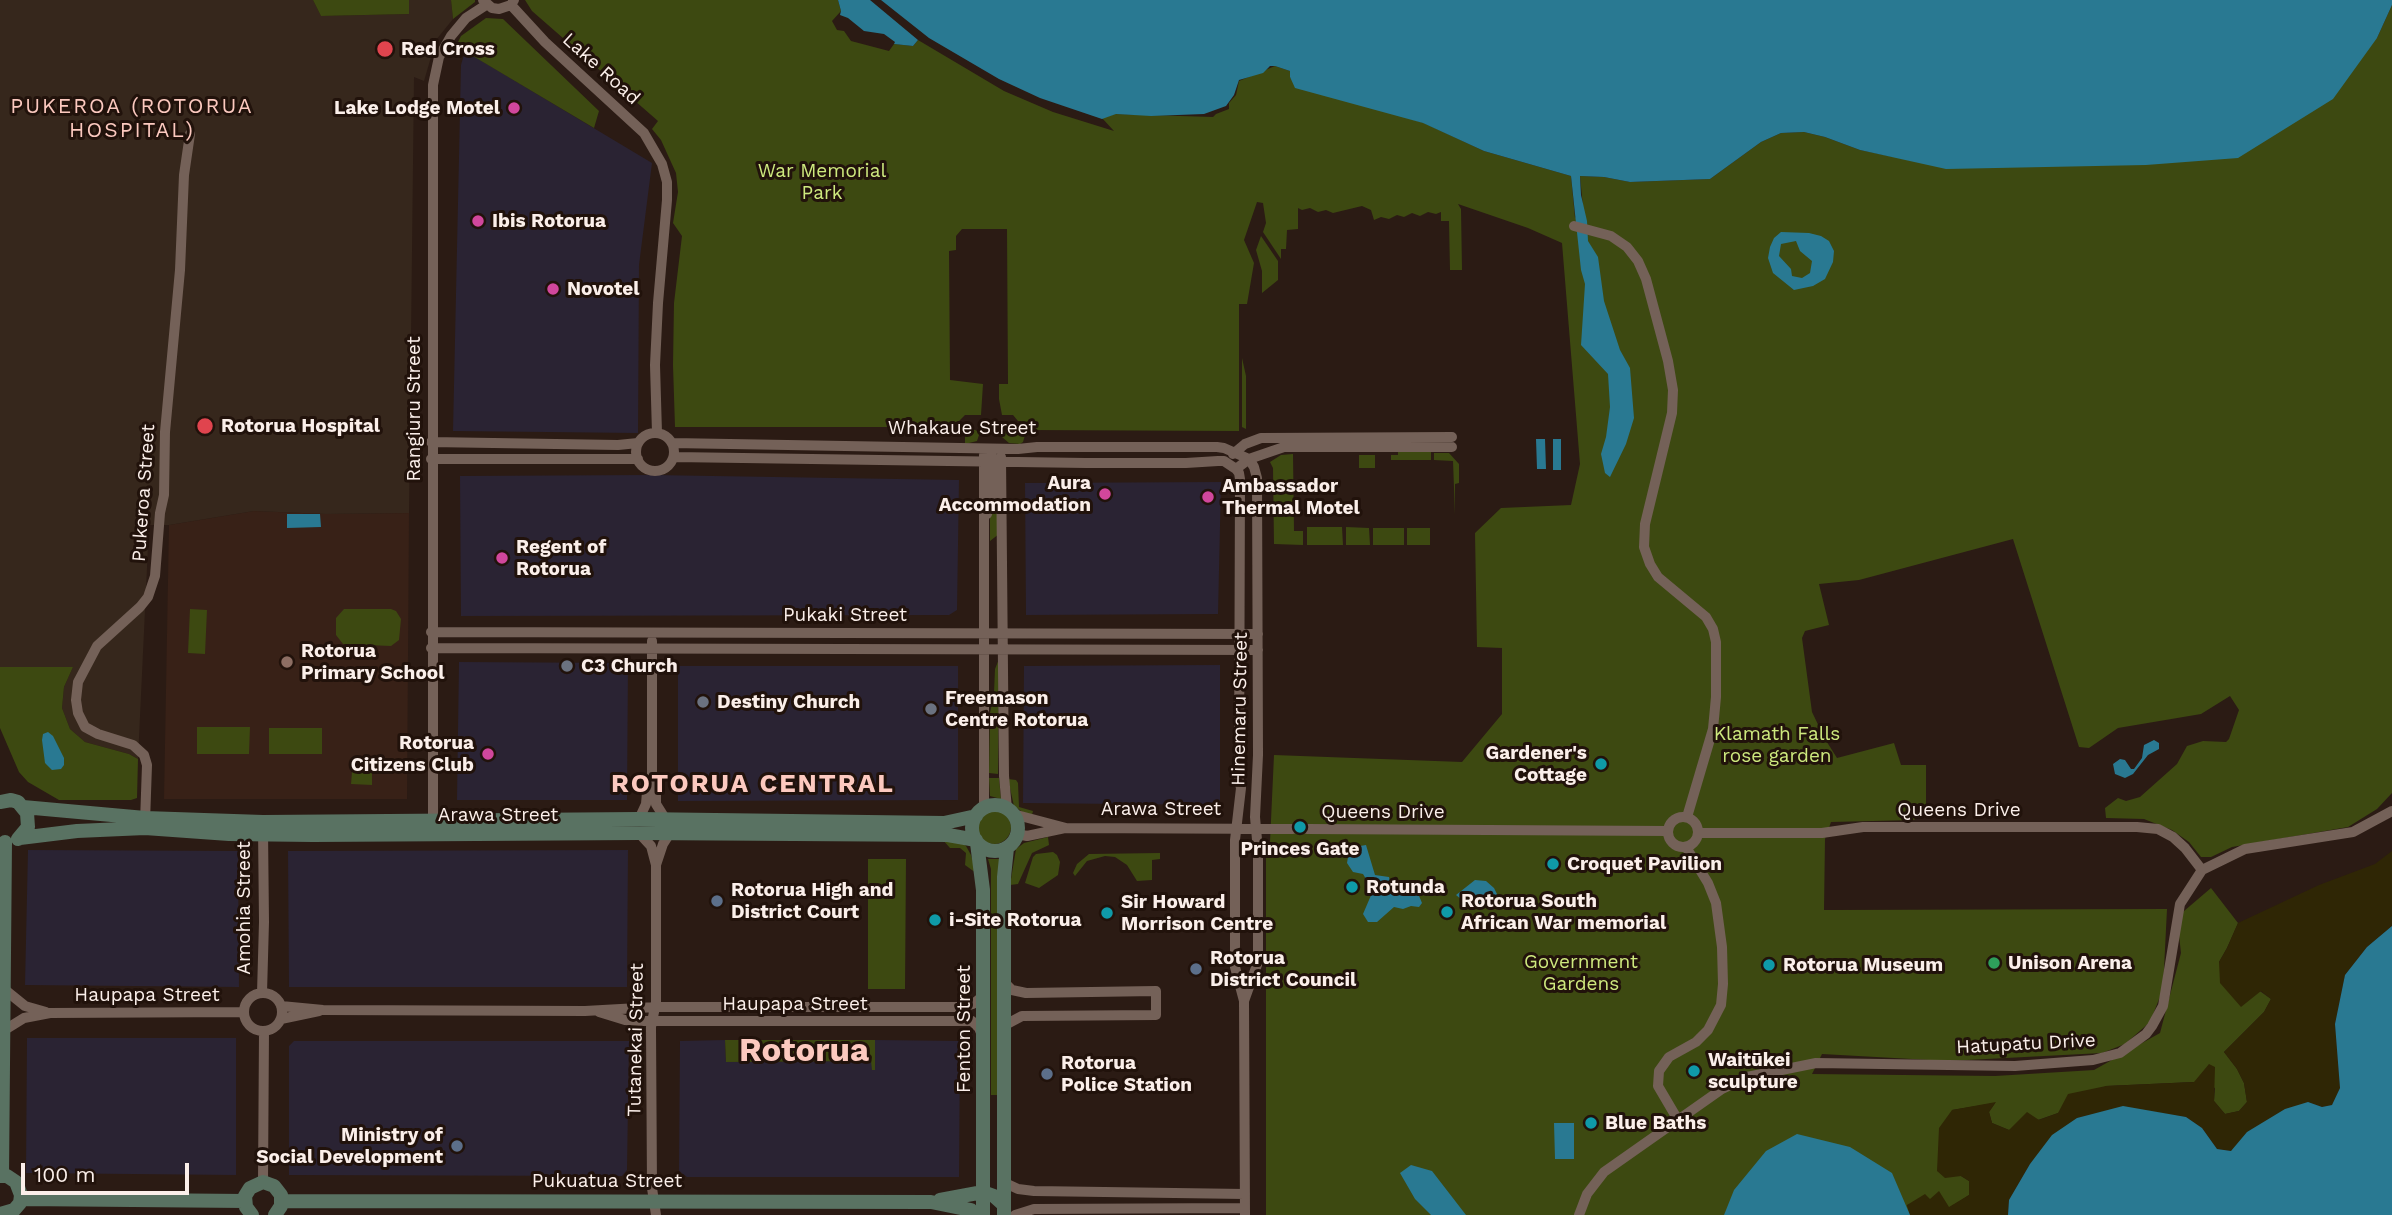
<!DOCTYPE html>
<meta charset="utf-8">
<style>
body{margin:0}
#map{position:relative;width:2392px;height:1215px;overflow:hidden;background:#2b1b14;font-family:"Work Sans",sans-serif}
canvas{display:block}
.scale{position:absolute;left:21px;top:1163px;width:168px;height:32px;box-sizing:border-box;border:4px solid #fbefea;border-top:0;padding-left:9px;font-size:21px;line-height:24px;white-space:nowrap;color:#fbefea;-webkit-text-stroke:5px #21120b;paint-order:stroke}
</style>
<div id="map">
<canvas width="2392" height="1215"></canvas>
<div class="scale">100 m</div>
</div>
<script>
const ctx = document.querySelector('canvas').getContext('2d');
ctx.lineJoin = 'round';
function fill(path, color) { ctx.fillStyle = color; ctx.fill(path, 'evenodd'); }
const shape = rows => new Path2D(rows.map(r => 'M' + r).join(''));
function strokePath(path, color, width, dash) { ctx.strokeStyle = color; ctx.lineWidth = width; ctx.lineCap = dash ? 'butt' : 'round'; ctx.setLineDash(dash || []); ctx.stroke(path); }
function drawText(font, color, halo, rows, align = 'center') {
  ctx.font = font + ' "Work Sans",sans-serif'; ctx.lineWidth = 6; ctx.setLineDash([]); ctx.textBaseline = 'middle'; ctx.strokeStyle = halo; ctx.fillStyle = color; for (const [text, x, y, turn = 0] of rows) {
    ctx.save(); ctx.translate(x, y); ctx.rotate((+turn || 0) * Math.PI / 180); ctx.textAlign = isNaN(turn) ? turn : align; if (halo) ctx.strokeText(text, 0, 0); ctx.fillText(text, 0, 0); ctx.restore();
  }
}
fill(shape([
 [465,51,652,163,639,265,638,433,453,431,461,65],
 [652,475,959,480,957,610,949,615,461,616,460,476],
 [1221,482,1218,614,1026,615,1025,483],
 [459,662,628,663,627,800,457,800],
 [1220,665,1220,805,1023,803,1024,666],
 [678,666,958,666,958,800,678,801],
 [28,850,238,851,239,987,25,985],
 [628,850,627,987,289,987,288,851],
 [27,1038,236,1038,236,1175,26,1173],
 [725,1040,726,1062,871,1061,875,1070,875,1040,960,1041,959,1177,687,1177,679,1171,680,1041],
 [294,1041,629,1041,627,1170,622,1176,289,1175,289,1046]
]), '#2a2333');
fill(shape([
 [254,511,327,514,409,513,407,799,164,799,169,525]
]), '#382117');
fill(shape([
 [0,0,313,0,321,16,409,14,409,0,451,0,453,19,436,40,424,81,414,77,409,513,326,514,254,511,169,525,149,525,138,759,129,754,85,742,70,729,62,708,64,687,73,667,0,667]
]), '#36271c');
fill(shape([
 [313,0,409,0,409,14,321,16],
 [451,0,475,0,475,2,453,19],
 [525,0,838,0,841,11,832,21,837,30,844,31,851,41,889,51,894,44,913,46,918,40,1004,91,1053,112,1114,131,1102,118,1115,114,1213,117,1216,114,1229,109,1229,103,1236,95,1239,81,1275,66,1290,71,1290,77,1295,84,1424,123,1484,151,1571,176,1575,218,1583,207,1580,176,1604,177,1630,182,1710,179,1761,142,1781,133,1804,132,1825,137,1860,150,1894,157,2377,38,2392,5,2392,793,2377,809,2348,827,2232,847,2211,857,2201,857,2189,842,2172,830,2144,819,2106,818,2105,808,2118,798,2126,801,2140,797,2177,764,2187,746,2203,741,2226,742,2229,739,2239,710,2230,696,2201,714,2118,728,2089,748,2079,747,2013,539,1859,580,1819,584,1829,625,1805,631,1802,638,1812,712,1825,739,1837,758,1894,743,1901,765,1926,765,1926,805,1925,810,1914,820,1831,822,1825,839,1824,910,2167,909,2163,989,2150,1022,2125,1044,2102,1053,1948,1061,1822,1054,1812,1074,1995,1076,2094,1070,2160,1033,2181,953,2177,917,2211,888,2238,923,2227,948,2219,962,2271,999,2264,1012,2224,1052,2237,1069,2244,1083,2247,1102,2239,1111,2225,1114,2214,1101,2215,1088,2194,1082,2106,1086,2058,1113,2009,1130,1992,1123,1989,1112,1995,1103,1952,1110,1961,1176,1969,1181,1969,1195,1949,1208,1930,1199,1907,1205,1910,1215,1266,1215,1266,848,1270,842,1274,755,1462,762,1502,714,1502,648,1477,647,1475,533,1501,508,1571,505,1580,464,1562,243,1528,228,1458,204,1461,209,1462,270,1450,270,1449,221,1441,221,1441,212,1436,214,1428,212,1420,216,1412,213,1404,217,1397,215,1389,219,1381,217,1374,220,1371,210,1362,206,1333,213,1326,210,1318,212,1310,208,1302,210,1298,208,1298,229,1287,230,1286,249,1281,249,1281,259,1263,232,1266,223,1263,203,1257,202,1244,240,1254,263,1247,304,1239,304,1239,431,1026,430,1021,421,1018,421,1013,415,1002,415,999,399,999,384,1008,384,1007,229,962,229,956,236,956,250,949,251,950,380,983,384,981,415,965,415,953,427,675,427,673,365,674,303,682,236,673,223,678,192,676,173,661,140,652,129,658,121,532,11],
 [486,18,503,19,599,111,594,128,456,46,461,36],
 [1261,236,1278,261,1278,280,1262,293,1262,271,1256,250],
 [1242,358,1246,376,1246,429,1242,427],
 [1015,425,1025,435,1023,442,1020,444,1009,443,1002,437,1002,433],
 [965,426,980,432,977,441,965,444],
 [1398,452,1431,452,1431,460,1391,460,1391,455,1398,455],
 [1434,453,1449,453,1459,464,1459,483,1455,484,1455,515,1453,461,1434,460],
 [1293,454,1294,531,1303,531,1303,545,1274,544,1273,468,1270,462,1281,455],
 [1359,455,1375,455,1375,468,1359,468],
 [992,510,999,510,999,534,990,541,990,516],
 [1307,527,1342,527,1343,545,1307,545],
 [1346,527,1369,528,1370,545,1346,545],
 [1373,528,1404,528,1404,545,1373,545],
 [1407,528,1430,528,1430,545,1407,545],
 [190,609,207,610,205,654,188,653],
 [344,609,391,609,396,611,401,619,399,640,391,646,343,644,336,635,336,618],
 [999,659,998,774,989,773,990,713,994,693,995,669],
 [0,667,73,667,64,687,62,708,70,729,85,742,129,754,138,759,137,798,131,800,59,800,28,782,19,772,0,728],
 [197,727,250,727,249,754,197,754],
 [269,728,322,728,322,754,269,754],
 [352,772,372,772,372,785,351,784],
 [989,778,999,778,1001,799,990,796],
 [1008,779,1016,780,1018,783,1019,807,1033,811,1032,815,1027,815,1014,806],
 '977 827a17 17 0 1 1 34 0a17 17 0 1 1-34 0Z',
 [1048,837,1049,845,1032,853,1018,884,1010,885,1016,849,1024,843],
 [942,839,960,842,966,846,971,855,976,873,965,865,966,853,960,848,950,848],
 [1053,852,1057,855,1060,862,1058,875,1039,888,1025,883,1033,857,1036,854],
 [1160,853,1160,859,1152,860,1152,880,1137,881,1127,865,1115,857,1105,856,1087,861,1075,876,1073,873,1077,864,1089,854],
 [868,859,906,859,905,989,868,989],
 [988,859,1001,859,998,1095,991,1095,991,869],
 [725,1040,875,1040,875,1070,872,1070,871,1061,726,1062]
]), '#3d4911');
fill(shape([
 [2392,851,2392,926,2367,947,2345,975,2335,1024,2340,1088,2332,1105,2322,1107,2308,1102,2247,1132,2232,1151,2217,1149,2202,1128,2186,1117,2123,1107,2077,1118,2030,1164,2009,1200,2008,1215,1910,1215,1907,1205,1925,1194,1930,1199,1939,1191,1949,1207,1969,1195,1969,1181,1961,1176,1945,1178,1937,1171,1939,1128,1952,1110,1996,1102,1989,1112,1992,1123,2009,1130,2027,1112,2039,1120,2058,1113,2068,1094,2106,1086,2194,1082,2209,1064,2215,1067,2214,1101,2225,1114,2239,1111,2247,1102,2244,1083,2237,1069,2224,1052,2264,1012,2271,999,2261,991,2241,1007,2220,983,2219,962,2227,948,2238,923,2319,885,2375,864]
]), '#2f2605');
fill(shape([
 [838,0,870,0,918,40,913,46,894,44,895,42,884,34,864,31,848,18,840,15,841,11],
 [881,0,2392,0,2392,5,2377,38,2333,99,2238,158,2146,165,1946,169,1860,150,1825,137,1804,132,1781,133,1761,142,1710,179,1630,182,1604,177,1580,176,1581,195,1587,221,1588,241,1598,257,1604,301,1620,350,1630,368,1634,418,1626,444,1610,477,1605,473,1601,454,1606,437,1610,407,1608,374,1581,345,1585,284,1581,270,1571,176,1484,151,1423,123,1295,88,1290,77,1290,71,1275,66,1270,66,1263,73,1239,80,1234,95,1226,106,1204,114,1151,116,1116,114,1102,119,1040,98,999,79,929,38],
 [1781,232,1809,233,1821,236,1829,241,1834,251,1833,262,1825,279,1813,286,1794,290,1773,273,1768,258,1770,247,1774,238],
 [1796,241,1800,251,1812,261,1810,273,1802,278,1792,276,1791,269,1779,256,1781,244],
 [1536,439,1545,439,1546,469,1537,469],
 [1553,439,1561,439,1561,470,1553,470],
 [287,514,320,514,321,527,287,528],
 [48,732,53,736,64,758,64,765,61,769,52,770,45,763,42,740,43,734],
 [2154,740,2159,743,2159,749,2148,755,2133,774,2125,778,2115,774,2113,764,2120,759,2125,760,2131,769,2134,769,2142,758,2144,745],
 [1366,845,1375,875,1389,877,1392,892,1398,894,1417,891,1422,903,1419,907,1411,906,1403,909,1394,907,1377,922,1368,922,1363,914,1372,893,1365,886,1366,879,1363,874,1353,872,1347,863,1348,857,1360,854,1360,846],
 [1475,880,1486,881,1494,888,1497,894,1492,906,1473,909,1456,895],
 [2392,926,2392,1215,2008,1215,2009,1200,2030,1164,2052,1135,2077,1118,2123,1106,2186,1117,2202,1128,2217,1149,2231,1151,2247,1132,2285,1109,2308,1102,2322,1107,2332,1105,2340,1088,2335,1024,2345,975,2367,947],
 [1554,1123,1574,1123,1574,1159,1555,1159],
 [1797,1134,1850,1147,1892,1173,1910,1215,1724,1215,1734,1190,1766,1151],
 [1411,1165,1432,1171,1466,1215,1431,1215,1415,1199,1400,1173]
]), '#297992');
strokePath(shape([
 [483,0,492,8,499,9,511,5,514,0],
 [511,5,545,42,644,133,662,164,667,182,667,200,658,303,655,365,657,433],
 [1574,226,1611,236,1627,247,1638,261,1646,279,1668,361,1673,390,1672,413,1645,524,1644,547,1650,564,1658,577,1706,617,1713,629,1716,642,1716,697,1713,729,1687,817],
 '636 452a19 19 0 1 1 38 0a19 19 0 1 1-38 0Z',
 [431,442,618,445,638,443],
 [672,443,1018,449,1037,447,1217,447,1224,448,1249,459,1254,467,1257,478,1258,755,1255,817,1258,851,1258,962,1244,1001],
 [1233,454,1245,444,1261,438,1452,437],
 [984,455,984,808],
 [674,457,1086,463,1186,463,1218,461,1224,461,1236,469],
 [1001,457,1004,776,1007,809],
 [431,459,638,459],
 [1236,469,1239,473,1240,479,1239,780,1241,788,1235,840,1235,967,1244,1001,1245,1215],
 [1236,469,1249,459,1284,447,1452,447],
 [987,514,992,497,992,456],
 [431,632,1258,634],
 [652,641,652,777,656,793,656,804,666,820],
 [431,648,1258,650],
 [1013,814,1066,828,1293,829],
 '1668 832a15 15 0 1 1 30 0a15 15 0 1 1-30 0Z',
 [639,819,646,804,647,792,652,777],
 [145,822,147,765,144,755,133,745,98,734,85,727,78,713,76,700,78,682,97,646,140,607,148,597,155,576,160,513,164,495,165,432,180,270,184,175,190,134],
 [433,827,433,85,439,57,451,36,466,18,486,5],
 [1307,829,1668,831],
 [639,833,651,846,656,865,656,1002,651,1027,652,1188,656,1215],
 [1699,833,1822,833,1863,827,2137,827,2158,829,2173,837,2185,848,2202,870],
 [1017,834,1027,836,1065,828],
 [656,865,663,844,670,833],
 [1005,983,1012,990,1026,993,1156,991,1156,1015,1022,1016,1005,1025],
 [4,989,25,1006,46,1012],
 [262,993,264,922,263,829],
 '244 1012a19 19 0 1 1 38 0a19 19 0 1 1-38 0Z',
 [281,1006,323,1010,585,1011,656,1007,962,1007,973,1004,984,995],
 [599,1012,625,1020,639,1021,972,1021,979,1028,982,1035],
 [281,1019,319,1011],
 [3,1031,24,1018,50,1013,244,1012],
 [1678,1120,1658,1086,1659,1071,1669,1057,1696,1042,1708,1030,1721,1005,1723,984,1722,947,1716,903,1708,883,1686,847],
 [263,1182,264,1031],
 [1003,1182,1018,1189,1034,1191,1245,1194],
 [1015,1215,1034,1209,1245,1208],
 [1579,1215,1587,1194,1604,1172,1722,1089,1747,1077,1816,1063,2015,1066,2093,1060,2120,1053,2146,1034,2152,1026,2163,1006,2180,904,2202,870,2245,849,2353,832,2392,811]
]), '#746158', 10);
strokePath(shape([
 [0,802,11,800,18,802,27,813,28,827,18,839],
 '972 828a23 23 0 1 1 46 0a23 23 0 1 1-46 0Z',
 [23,807,145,818,263,822,639,819,944,823,976,816],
 [20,838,77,831,145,828,229,834,313,835,639,833,948,835,976,840],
 [977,843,983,890,983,1215],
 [0,1176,7,1176,16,1182,21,1195,20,1203,14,1210,0,1214],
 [2,1176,5,842],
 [21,1199,245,1201],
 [940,1200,983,1192,994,1196,1004,1205],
 [282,1201,931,1202,971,1210,975,1215],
 [252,1215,246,1207,245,1196,250,1188,263,1182,274,1186,281,1195,281,1206,275,1215],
 [1004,1215,1004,877,1007,848]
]), '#597262', 14);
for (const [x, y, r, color] of [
 [385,49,9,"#e0444e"],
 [514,108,7,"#d1479c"],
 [478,221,7,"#d1479c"],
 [553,289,7,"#d1479c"],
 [205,426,9,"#e0444e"],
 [1105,494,7,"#d1479c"],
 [1208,497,7,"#d1479c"],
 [502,558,7,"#d1479c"],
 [287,662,7,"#8d6e63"],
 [567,666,7,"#6b7280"],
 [703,702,7,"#6b7280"],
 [931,709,7,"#6b7280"],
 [488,754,7,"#d1479c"],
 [1601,764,7,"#0f9aa8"],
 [1300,827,7,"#0f9aa8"],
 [1553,864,7,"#0f9aa8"],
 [1352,887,7,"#0f9aa8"],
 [717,901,7,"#5c6f8a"],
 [1447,912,7,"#0f9aa8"],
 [1107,913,7,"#0f9aa8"],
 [935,920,7,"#0f9aa8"],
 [1994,963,7,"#2e9e5b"],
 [1769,965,7,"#0f9aa8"],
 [1196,969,7,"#5c6f8a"],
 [1694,1071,7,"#0f9aa8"],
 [1047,1074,7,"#5c6f8a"],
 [1591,1123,7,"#0f9aa8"],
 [457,1146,7,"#5c6f8a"]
]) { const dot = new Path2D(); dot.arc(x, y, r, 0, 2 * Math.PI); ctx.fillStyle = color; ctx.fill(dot); strokePath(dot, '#21120b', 2.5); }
drawText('bold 19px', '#fbefea', '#21120b', [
 ["Red Cross",401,49],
 ["Lake Lodge Motel",500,108,"right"],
 ["Ibis Rotorua",492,221],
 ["Novotel",567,289],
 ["Rotorua Hospital",221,426],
 ["Aura",1091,483,"right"],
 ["Accommodation",1091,505,"right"],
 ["Ambassador",1222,486],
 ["Thermal Motel",1222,508],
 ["Regent of",516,547],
 ["Rotorua",516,569],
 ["Rotorua",301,651],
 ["Primary School",301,673],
 ["C3 Church",581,666],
 ["Freemason",945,698],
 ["Centre Rotorua",945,720],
 ["Destiny Church",717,702],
 ["Rotorua",474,743,"right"],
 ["Citizens Club",474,765,"right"],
 ["Gardener's",1587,753,"right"],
 ["Cottage",1587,775,"right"],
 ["Princes Gate",1300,849,"center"],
 ["Croquet Pavilion",1567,864],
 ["Rotunda",1366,887],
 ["Rotorua High and",731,890],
 ["District Court",731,912],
 ["Rotorua South",1461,901],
 ["African War memorial",1461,923],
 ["Sir Howard",1121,902],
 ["Morrison Centre",1121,924],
 ["i-Site Rotorua",949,920],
 ["Rotorua",1210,958],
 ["District Council",1210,980],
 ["Unison Arena",2008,963],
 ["Rotorua Museum",1783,965],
 ["Waitūkei",1708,1060],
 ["sculpture",1708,1082],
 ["Rotorua",1061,1063],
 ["Police Station",1061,1085],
 ["Blue Baths",1605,1123],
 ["Ministry of",443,1135,"right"],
 ["Social Development",443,1157,"right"]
], 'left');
drawText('19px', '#fbefea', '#21120b', [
 ["Lake Road",601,69,42],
 ["Rangiuru Street",414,409,-90],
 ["Whakaue Street",962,428],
 ["Pukeroa Street",144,493,-86],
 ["Pukaki Street",845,615],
 ["Hinemaru Street",1240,709,-89],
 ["Arawa Street",1161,809],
 ["Queens Drive",1959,810],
 ["Queens Drive",1383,812],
 ["Arawa Street",498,815],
 ["Amohia Street",244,908,-90],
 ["Haupapa Street",147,995],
 ["Haupapa Street",795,1004],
 ["Fenton Street",964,1029,-90],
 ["Tutanekai Street",636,1040,-89],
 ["Hatupatu Drive",2026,1044,-3],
 ["Pukuatua Street",607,1181]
]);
drawText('19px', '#cee97e', '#21120b', [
 ["War Memorial",822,171],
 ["Park",822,193],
 ["Klamath Falls",1777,734],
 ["rose garden",1777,756],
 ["Government",1581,962],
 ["Gardens",1581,984]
]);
ctx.letterSpacing = '2px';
drawText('21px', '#fcc9bf', '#21120b', [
 ["PUKEROA (ROTORUA",132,107],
 ["HOSPITAL)",132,131]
]);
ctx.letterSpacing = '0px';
ctx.letterSpacing = '2px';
drawText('bold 26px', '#fcc9bf', '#21120b', [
 ["ROTORUA CENTRAL",753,784]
]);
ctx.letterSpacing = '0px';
drawText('bold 33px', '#fcc9bf', '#21120b', [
 ["Rotorua",804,1051]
]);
</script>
